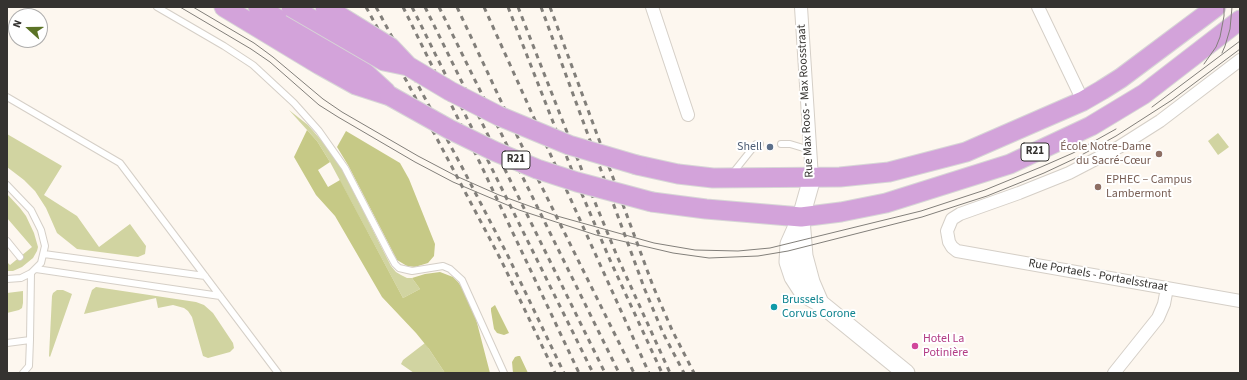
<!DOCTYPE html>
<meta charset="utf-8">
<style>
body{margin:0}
#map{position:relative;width:1247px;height:380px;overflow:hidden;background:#fdf7ef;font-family:"Source Sans 3",sans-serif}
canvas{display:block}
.frame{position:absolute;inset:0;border:8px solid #353330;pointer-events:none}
.north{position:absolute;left:8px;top:8px;width:40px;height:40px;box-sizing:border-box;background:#fff;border:1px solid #aeadac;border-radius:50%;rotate:291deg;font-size:11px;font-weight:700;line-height:16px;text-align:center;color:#353330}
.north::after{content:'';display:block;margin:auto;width:14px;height:18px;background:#5b7325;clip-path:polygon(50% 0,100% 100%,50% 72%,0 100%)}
</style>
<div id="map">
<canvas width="1247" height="380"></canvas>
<div class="frame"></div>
<div class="north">N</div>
</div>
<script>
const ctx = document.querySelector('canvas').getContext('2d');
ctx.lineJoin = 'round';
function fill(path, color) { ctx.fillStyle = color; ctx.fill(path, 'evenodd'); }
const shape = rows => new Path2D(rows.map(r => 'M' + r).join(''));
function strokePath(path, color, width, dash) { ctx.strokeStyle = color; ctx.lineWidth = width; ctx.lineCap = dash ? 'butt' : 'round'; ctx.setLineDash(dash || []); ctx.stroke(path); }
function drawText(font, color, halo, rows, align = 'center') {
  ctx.font = font + ' "Source Sans 3",sans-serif'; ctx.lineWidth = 4; ctx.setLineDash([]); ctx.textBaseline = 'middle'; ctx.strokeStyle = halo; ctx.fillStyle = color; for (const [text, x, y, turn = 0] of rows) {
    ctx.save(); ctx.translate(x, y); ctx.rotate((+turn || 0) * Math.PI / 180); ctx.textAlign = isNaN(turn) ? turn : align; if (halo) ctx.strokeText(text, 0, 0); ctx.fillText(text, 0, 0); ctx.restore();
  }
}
fill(shape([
 [289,110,308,125,334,155,345,175,391,266,396,272,401,275,407,278,412,278,420,289,403,298,330,162,317,141],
 [1218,133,1229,147,1218,155,1208,141],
 [7,134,62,166,44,195,77,216,99,247,130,224,146,246,145,254,138,257,77,249,57,233,46,208,35,191,24,180,7,167],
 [7,194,20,208,26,216,34,233,38,247,37,251,33,258,22,267,13,271,7,271,7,262,10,265,32,247,7,218],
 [96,287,196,302,204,305,213,313,233,343,234,348,230,352,208,358,203,356,192,317,188,311,184,308,173,305,158,308,156,298,84,314,92,290],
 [57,290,63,290,72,294,50,357,49,356,52,296,53,293],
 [23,291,23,303,22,308,19,310,7,313,7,293],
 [425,343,445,373,414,373,401,364,403,360]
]), '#d1d4a1');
fill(shape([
 [307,130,317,141,330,162,318,170,328,187,340,180,403,298,420,289,412,278,425,274,440,272,453,277,458,282,463,289,476,319,490,373,445,373,429,349,416,333,382,297,335,216,316,195,294,157],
 [346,131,400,163,409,179,435,244,434,256,428,263,415,267,407,266,397,260,348,165,337,147],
 [495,305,509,333,504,335,497,333,494,329,491,311,491,308],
 [518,356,520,356,528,373,513,373,512,362,515,357]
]), '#c6c986');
const lane = shape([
 [157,7,224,46,253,65,294,103,319,131,345,168,390,255,395,264,399,268,412,271,443,266,450,269,462,280,504,373],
 [7,97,120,163,278,373],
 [781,144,790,144,810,150],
 [732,174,756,144,760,144],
 [7,185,31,210,41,230,45,246,41,263,31,273,21,278,7,279],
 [7,241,20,257],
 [44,254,205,276],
 [36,269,220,296],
 [7,343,30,340,31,273],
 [23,373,29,366,30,340]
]);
const street = shape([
 [652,7,688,115],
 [801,7,812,178],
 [1038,7,1083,101],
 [1240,60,1160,121,1119,147,1069,173,1019,193,960,214,952,219,947,231,949,242,952,247,957,251,1240,301],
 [1114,373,1158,318,1164,304,1167,288]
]);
const secondary = shape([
 [812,178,801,217,789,244,788,262,793,277,804,294,820,303,906,373],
 [801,219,804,256,811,282,820,303]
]);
const primary = shape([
 [224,7,320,65,356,85,390,96],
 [258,7,361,69,386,92],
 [637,165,678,174,713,178,840,177,889,172,966,152,1083,101,1102,90,1121,78,1216,7],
 [652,202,706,209,801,217,841,212,886,203,1010,164,1091,126,1144,94,1240,20]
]);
strokePath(lane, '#d5cfc7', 8);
strokePath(street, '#d5cfc7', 14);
strokePath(secondary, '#d5cfc7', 19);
strokePath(primary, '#d7d6d6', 21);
strokePath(lane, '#fff', 6);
strokePath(street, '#fff', 12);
strokePath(secondary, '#fff', 17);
strokePath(primary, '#d3a3da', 19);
strokePath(shape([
 [180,7,251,49,270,62,319,105,338,117,415,162,453,182,519,210,596,235,673,253,709,258,758,256,788,251,922,217,987,196,1044,173,1076,158,1116,136,1172,100,1240,49],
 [193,7,254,43,273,57,323,99,342,112,418,156,456,176,499,195,557,216,654,243,695,250,738,251,770,248,921,211,985,190,1041,167,1073,153,1116,129],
 [1222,53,1225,46,1230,29,1232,7],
 [1204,64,1216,47,1220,37,1224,16,1224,7],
 [1152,107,1240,41]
]), '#827f7a', 1);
strokePath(shape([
 [366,7,406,80,501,260,555,373],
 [376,7,463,169,508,256,564,373],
 [403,7,480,163,579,373],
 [412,7,593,373],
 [425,7,605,373],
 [439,7,619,373],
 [457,7,528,159,634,373],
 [484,7,649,373],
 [508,7,573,173,610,260,662,373],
 [518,7,583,173,617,256,670,373],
 [541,7,645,290,663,333,684,373],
 [550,7,653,286,672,330,694,373]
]), '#827f7a', 3, [5, 5]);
const primaryBridge = shape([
 [291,7,384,61,408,66],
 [325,7,390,47,408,66,450,91,499,116,569,145,637,165],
 [390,96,449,129,494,151,537,169,577,182,652,202]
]);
strokePath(primaryBridge, '#d7d6d6', 21, []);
strokePath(primaryBridge, '#d3a3da', 19);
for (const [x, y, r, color] of [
 [770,147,4,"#5c6f8a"],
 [1159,154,4,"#8d6e63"],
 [1098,187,4,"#8d6e63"],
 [774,307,4,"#0f9aa8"],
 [915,346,4,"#d1479c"]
]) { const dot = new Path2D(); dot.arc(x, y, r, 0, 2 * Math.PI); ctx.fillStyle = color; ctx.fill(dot); strokePath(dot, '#fff', 1.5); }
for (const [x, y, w] of [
 [1035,152,28],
 [516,160,28]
]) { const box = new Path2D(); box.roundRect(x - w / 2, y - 9, w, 18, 3); ctx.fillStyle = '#fff'; ctx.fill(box); strokePath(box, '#353330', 1); }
drawText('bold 11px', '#353330', null, [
 ["R21",1035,152],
 ["R21",516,160]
]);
drawText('12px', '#353330', '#fff', [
 ["Rue Max Roos - Max Roosstraat",806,101,-93],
 ["Rue Portaels - Portaelsstraat",1098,276,10]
]);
drawText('12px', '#4e5e75', '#fff', [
 ["Shell",762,147]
], 'right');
drawText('12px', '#785e54', '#fff', [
 ["École Notre-Dame",1151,147],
 ["du Sacré-Cœur",1151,161],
 ["EPHEC – Campus",1106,180,"left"],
 ["Lambermont",1106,194,"left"]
], 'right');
drawText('12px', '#0d838f', '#fff', [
 ["Brussels",782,300],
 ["Corvus Corone",782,314]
], 'left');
drawText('12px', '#b23c85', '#fff', [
 ["Hotel La",923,339],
 ["Potinière",923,353]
], 'left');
</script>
